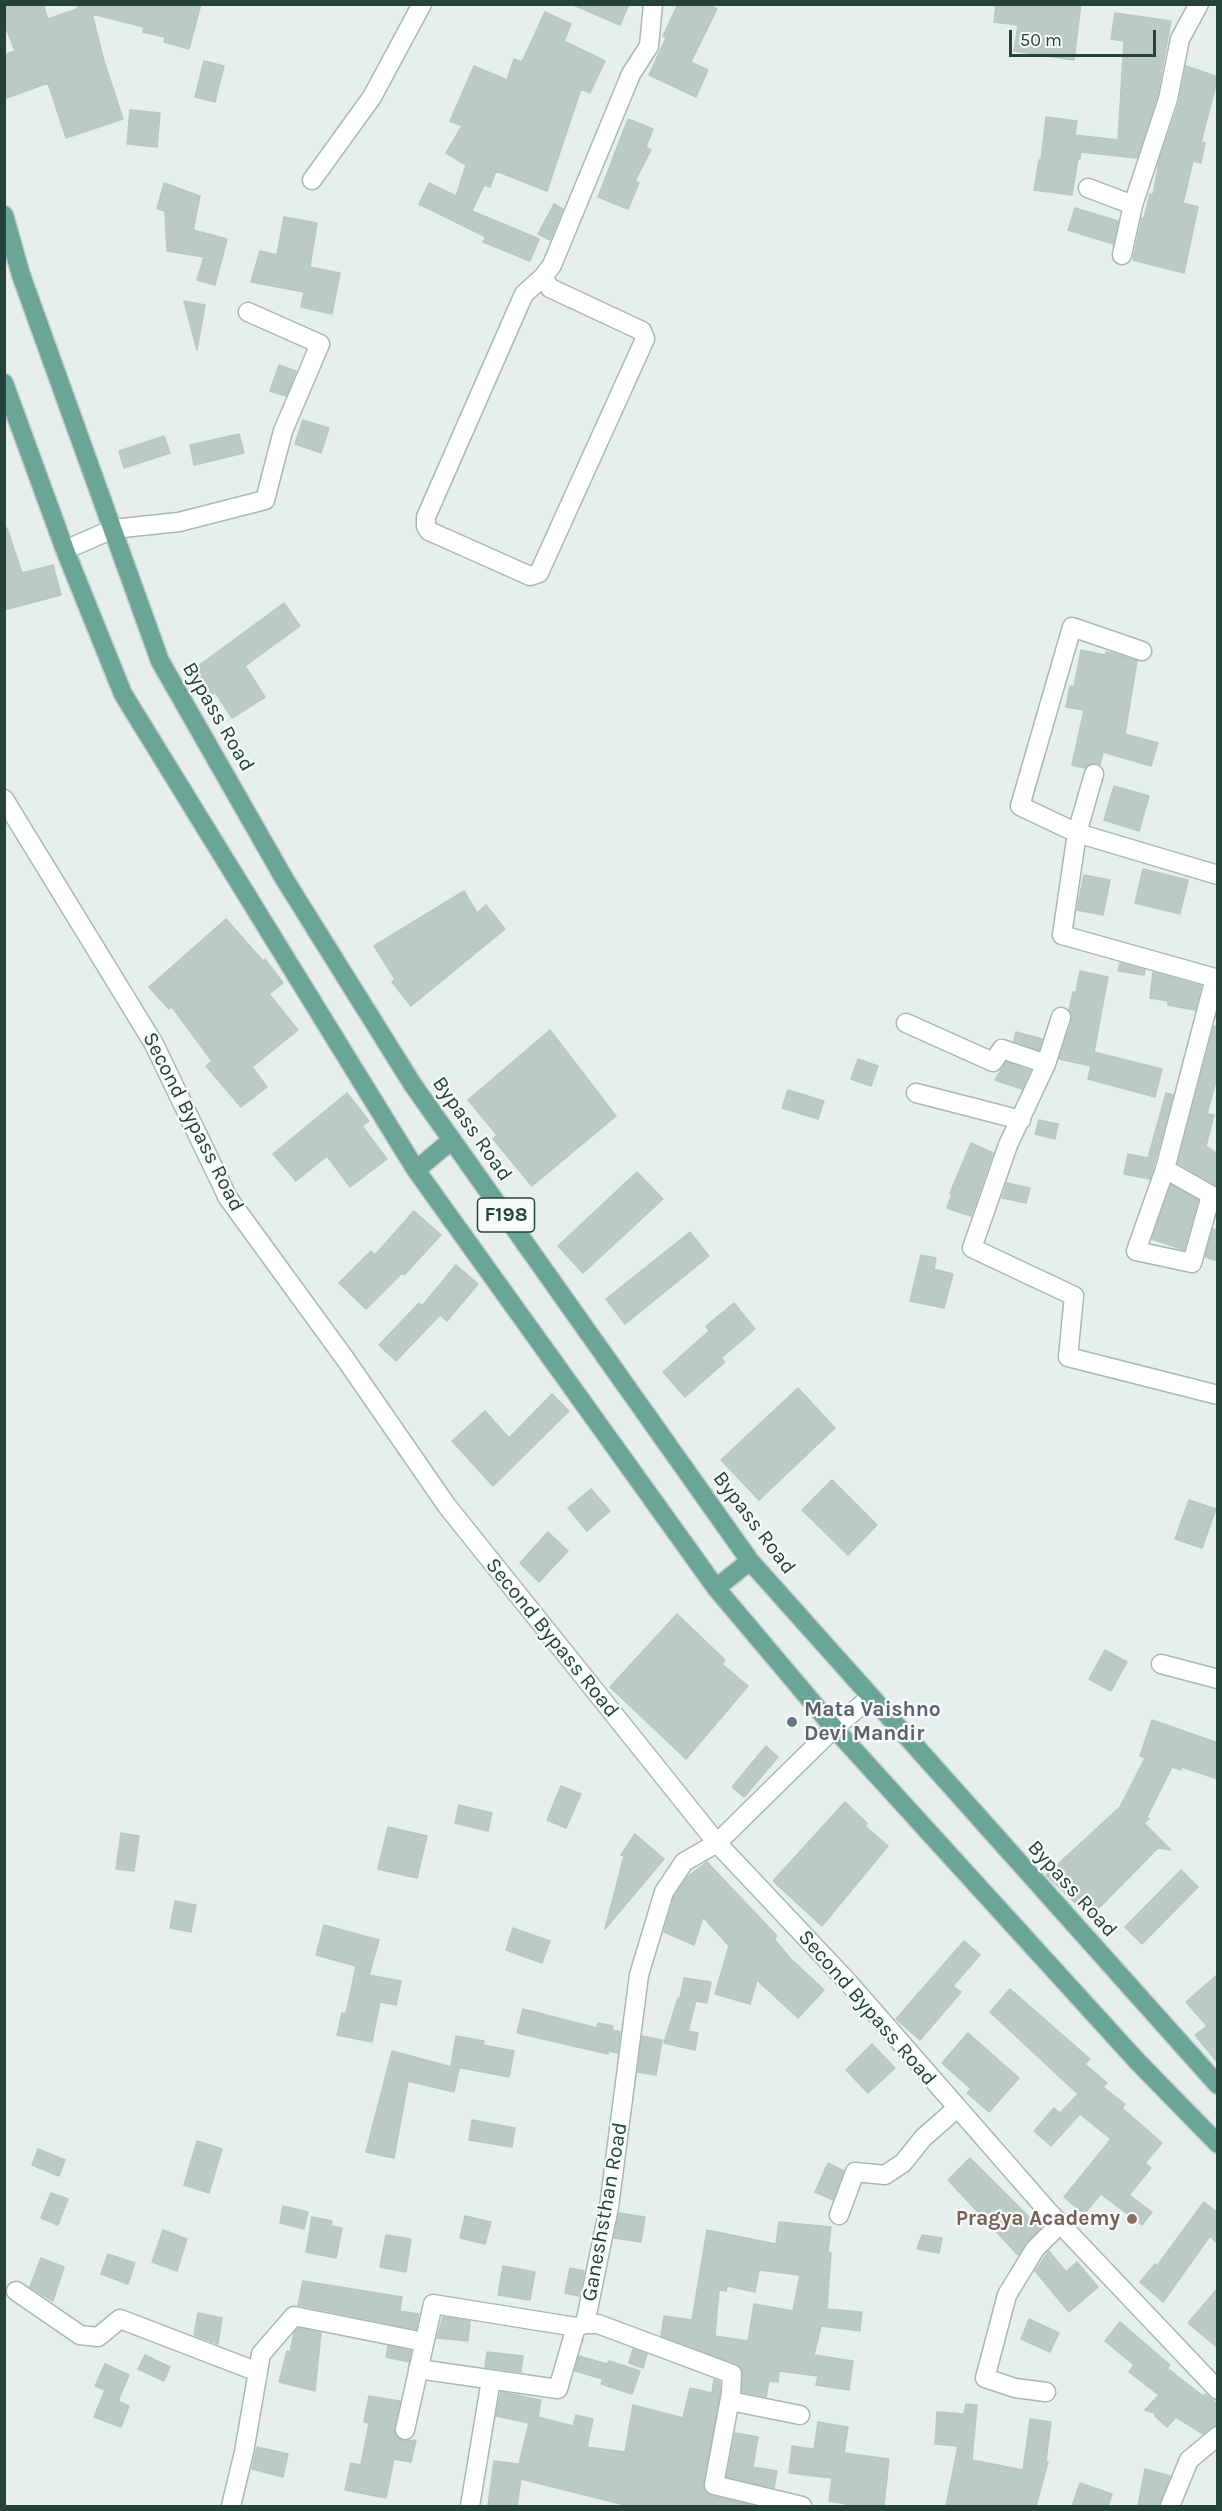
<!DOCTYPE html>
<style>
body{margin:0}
#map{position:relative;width:1222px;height:2511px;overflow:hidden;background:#e6efeb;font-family:Karla,sans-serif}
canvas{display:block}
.frame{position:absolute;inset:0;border:6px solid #24423a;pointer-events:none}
.scale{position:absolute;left:1009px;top:30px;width:147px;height:27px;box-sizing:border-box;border:3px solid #24423a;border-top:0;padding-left:8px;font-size:18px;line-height:21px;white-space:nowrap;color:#24423a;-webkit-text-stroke:4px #f7fbf9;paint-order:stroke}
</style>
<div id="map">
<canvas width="1222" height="2511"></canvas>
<div class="frame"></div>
<div class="scale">50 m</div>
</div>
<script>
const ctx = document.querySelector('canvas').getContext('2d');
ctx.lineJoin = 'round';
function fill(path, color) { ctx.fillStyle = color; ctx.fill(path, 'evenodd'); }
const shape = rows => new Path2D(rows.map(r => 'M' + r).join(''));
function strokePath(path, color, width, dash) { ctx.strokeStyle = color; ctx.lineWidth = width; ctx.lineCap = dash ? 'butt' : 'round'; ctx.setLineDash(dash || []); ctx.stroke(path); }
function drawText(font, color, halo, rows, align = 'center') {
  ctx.font = font + ' Karla,sans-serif'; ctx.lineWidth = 4.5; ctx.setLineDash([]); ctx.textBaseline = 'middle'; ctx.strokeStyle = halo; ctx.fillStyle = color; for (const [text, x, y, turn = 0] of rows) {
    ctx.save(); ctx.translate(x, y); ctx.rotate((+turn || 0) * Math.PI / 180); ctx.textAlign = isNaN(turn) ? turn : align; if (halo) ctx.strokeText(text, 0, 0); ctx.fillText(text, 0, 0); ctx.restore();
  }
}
const building = shape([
 [4,4,43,4,48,19,77,9,78,4,201,4,189,49,164,42,165,37,143,32,144,27,92,14,104,61,123,119,66,138,48,83,4,99,4,55,15,51,4,23,4,4],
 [571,4,629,4,620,25,571,4],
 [678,4,706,4,717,9,691,62,708,70,696,97,649,75,666,38,663,36,678,4],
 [996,4,1081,4,1074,60,1014,51,1018,25,994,22,996,4],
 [545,12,571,24,564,41,605,61,590,93,581,89,547,191,496,171,490,187,484,185,472,211,539,239,530,261,483,242,486,237,419,204,429,183,456,196,466,165,446,153,462,126,450,121,474,66,507,80,514,59,522,62,545,12],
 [1115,13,1171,21,1157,96,1137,158,1081,152,1080,159,1078,159,1072,195,1034,190,1039,160,1041,160,1046,117,1077,121,1075,135,1118,140,1124,41,1111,39,1115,13],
 [204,61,224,66,215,102,195,97,204,61],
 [1186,66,1218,77,1201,142,1205,143,1201,163,1193,161,1183,203,1198,207,1184,273,1133,260,1142,218,1144,218,1150,194,1153,195,1159,162,1179,103,1186,66],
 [130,110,160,113,157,147,127,144,130,110],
 [628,119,653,129,646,147,651,150,635,181,639,183,628,209,598,197,628,119],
 [164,183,200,196,193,230,227,239,215,285,197,280,204,257,167,251,165,211,157,209,164,183],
 [554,204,563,209,550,240,538,234,554,204],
 [1075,208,1118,221,1113,244,1068,230,1075,208],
 [284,217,317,223,310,267,340,273,332,314,301,307,304,292,251,282,260,251,277,255,284,217],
 [184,301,205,305,197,350,184,301],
 [279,365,296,371,286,396,270,391,279,365],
 [303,420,329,428,321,453,295,444,303,420],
 [239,434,244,453,194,465,190,445,239,434],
 [164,436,170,453,124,468,119,451,164,436],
 [7,528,22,573,53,565,61,595,4,610,4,529,7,528],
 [284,603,300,626,245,666,265,697,232,718,215,692,212,695,194,669,284,603],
 [1081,650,1105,655,1106,652,1112,653,1137,661,1125,734,1158,743,1151,766,1103,752,1100,765,1092,763,1085,768,1072,765,1084,710,1066,707,1070,686,1074,687,1081,650],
 [1114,786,1149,796,1139,831,1104,820,1114,786],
 [1143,869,1188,880,1180,914,1135,903,1143,869],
 [1084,875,1110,880,1103,915,1077,910,1084,875],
 [464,891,477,913,486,905,505,929,411,1006,392,982,395,979,374,946,464,891],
 [226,919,263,961,265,959,283,983,269,994,298,1030,252,1067,267,1087,241,1107,206,1066,212,1061,172,1007,169,1009,149,987,226,919],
 [1120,963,1145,970,1144,975,1118,971,1120,963],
 [1080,971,1108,977,1094,1052,1162,1069,1155,1097,1088,1079,1091,1066,1059,1059,1072,1020,1069,1010,1073,992,1076,992,1080,971],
 [1153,972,1201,986,1195,1010,1168,1005,1168,1001,1150,998,1153,972],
 [1214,1026,1218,1027,1218,1073,1207,1114,1214,1115,1206,1146,1218,1154,1218,1186,1178,1163,1214,1026],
 [550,1030,616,1116,532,1186,493,1139,497,1135,468,1100,550,1030],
 [1016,1032,1042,1039,1039,1050,1014,1041,1016,1032],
 [858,1059,878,1066,871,1086,851,1079,858,1059],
 [1006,1062,1030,1071,1022,1089,995,1080,1006,1062],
 [788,1090,824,1101,818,1119,782,1108,788,1090],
 [347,1093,369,1121,362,1126,387,1159,350,1187,327,1156,296,1181,273,1154,347,1093],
 [1166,1093,1173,1095,1150,1179,1124,1174,1128,1154,1148,1158,1166,1093],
 [1039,1120,1058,1124,1055,1139,1035,1134,1039,1120],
 [971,1143,993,1153,971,1216,947,1208,952,1194,950,1193,971,1143],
 [637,1172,663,1199,583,1273,558,1246,637,1172],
 [1007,1183,1030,1188,1026,1203,1002,1198,1007,1183],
 [1171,1185,1198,1200,1184,1250,1152,1239,1171,1185],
 [414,1211,441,1235,404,1275,402,1273,366,1309,339,1283,371,1251,375,1255,414,1211],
 [1213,1229,1218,1230,1218,1261,1205,1257,1213,1229],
 [690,1232,709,1256,625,1324,606,1299,690,1232],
 [921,1255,936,1258,934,1269,953,1274,944,1308,910,1301,921,1255],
 [456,1265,478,1284,447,1321,440,1315,396,1361,379,1345,419,1303,422,1306,456,1265],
 [734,1303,755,1329,721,1358,725,1362,685,1397,663,1372,709,1331,706,1326,734,1303],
 [798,1388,835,1428,759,1500,721,1460,798,1388],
 [552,1394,569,1411,493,1486,452,1441,485,1411,509,1438,552,1394],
 [832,1480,877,1525,848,1555,802,1510,832,1480],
 [591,1489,610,1511,587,1531,568,1508,591,1489],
 [1189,1500,1216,1509,1202,1548,1175,1539,1189,1500],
 [548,1532,568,1551,539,1582,520,1563,548,1532],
 [677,1614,725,1660,722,1664,748,1686,686,1759,610,1687,677,1614],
 [1105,1650,1127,1662,1111,1691,1089,1679,1105,1650],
 [1152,1720,1218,1743,1218,1779,1182,1767,1181,1770,1172,1767,1147,1817,1149,1819,1144,1823,1171,1850,1158,1848,1090,1917,1046,1875,1120,1807,1145,1758,1140,1756,1152,1720],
 [766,1746,778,1757,744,1797,732,1787,766,1746],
 [561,1786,581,1794,566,1828,547,1820,561,1786],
 [845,1802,867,1823,865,1826,888,1846,822,1926,773,1881,845,1802],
 [459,1805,492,1813,488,1831,455,1823,459,1805],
 [388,1827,427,1836,417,1878,378,1869,388,1827],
 [121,1833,139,1836,134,1871,116,1869,121,1833],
 [635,1834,664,1859,605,1929,624,1856,621,1855,635,1834],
 [707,1862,777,1936,774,1939,790,1958,824,1990,798,2018,757,1980,750,2004,715,1994,729,1946,703,1917,694,1945,664,1932,674,1897,687,1877,707,1862],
 [1181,1870,1198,1887,1142,1944,1125,1927,1181,1870],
 [175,1901,196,1905,191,1932,170,1928,175,1901],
 [324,1925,379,1940,369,1975,401,1981,396,2005,380,2002,372,2042,337,2035,342,2013,346,2014,356,1966,316,1955,324,1925],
 [513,1928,550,1941,542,1963,506,1950,513,1928],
 [964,1941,980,1955,953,1986,961,1992,920,2040,896,2019,964,1941],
 [1218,1974,1218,2063,1195,2035,1207,2026,1186,2002,1218,1974],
 [684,1978,711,1982,707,2003,696,2001,688,2031,698,2033,695,2050,664,2043,678,1998,680,1999,684,1978],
 [1010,1989,1090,2059,1085,2064,1107,2083,1103,2087,1125,2104,1122,2108,1162,2143,1145,2163,1151,2168,1129,2195,1152,2212,1142,2225,1101,2194,1084,2214,1064,2197,1111,2139,1080,2114,1051,2146,1034,2131,1054,2108,1060,2113,1078,2094,990,2012,1010,1989],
 [523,2009,597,2028,598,2023,613,2026,612,2030,620,2032,618,2053,608,2051,608,2054,517,2033,523,2009],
 [968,2033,1019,2078,989,2112,967,2093,971,2089,942,2063,968,2033],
 [456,2036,484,2041,483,2045,514,2051,509,2077,451,2066,456,2036],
 [642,2036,662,2040,656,2075,638,2072,642,2036],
 [872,2044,895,2068,868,2093,846,2070,872,2044],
 [392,2051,459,2069,454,2092,408,2081,394,2158,366,2152,392,2051],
 [472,2120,515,2128,512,2147,469,2140,472,2120],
 [197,2141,222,2149,209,2193,184,2185,197,2141],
 [38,2149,65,2160,59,2176,32,2165,38,2149],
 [970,2158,1040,2228,1018,2255,948,2180,970,2158],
 [828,2163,844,2171,833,2200,815,2192,828,2163],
 [51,2193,68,2199,58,2225,41,2218,51,2193],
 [1204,2202,1218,2213,1218,2244,1210,2236,1163,2302,1140,2282,1155,2264,1157,2266,1204,2202],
 [283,2206,308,2212,304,2229,280,2223,283,2206],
 [619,2213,645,2217,641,2242,614,2238,619,2213],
 [465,2216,491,2222,485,2244,460,2238,465,2216],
 [312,2217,332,2221,331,2226,342,2228,336,2258,306,2252,312,2217],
 [779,2222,831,2227,828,2252,831,2253,827,2309,862,2312,860,2331,821,2326,814,2355,853,2361,849,2390,816,2385,818,2376,779,2371,778,2382,769,2381,766,2397,742,2392,743,2374,737,2364,661,2336,664,2316,692,2320,707,2230,776,2244,779,2222],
 [759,2270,800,2275,793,2311,754,2304,748,2341,715,2336,719,2290,726,2291,727,2286,755,2292,759,2270],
 [163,2230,187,2239,177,2271,152,2262,163,2230],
 [386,2235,411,2239,406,2272,380,2267,386,2235],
 [922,2235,942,2238,939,2253,917,2249,922,2235],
 [1049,2251,1066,2272,1077,2262,1098,2287,1069,2312,1035,2271,1049,2251],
 [108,2254,135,2263,128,2284,101,2274,108,2254],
 [41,2258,64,2267,53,2301,30,2287,41,2258],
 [503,2266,535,2272,530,2300,498,2295,503,2266],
 [570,2268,584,2271,579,2296,565,2293,570,2268],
 [303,2281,402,2297,400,2311,419,2314,416,2329,298,2305,303,2281],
 [1218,2288,1218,2348,1188,2323,1218,2288],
 [198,2313,222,2318,218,2344,194,2335,198,2313],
 [443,2317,470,2321,468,2341,437,2338,443,2317],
 [1029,2319,1059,2333,1050,2352,1021,2339,1029,2319],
 [1120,2322,1170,2365,1167,2368,1203,2396,1205,2394,1214,2401,1218,2405,1218,2425,1203,2434,1176,2417,1167,2427,1155,2416,1155,2413,1145,2410,1159,2395,1129,2372,1134,2365,1105,2341,1120,2322],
 [298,2328,321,2333,315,2391,279,2382,287,2351,290,2352,294,2333,298,2328],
 [388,2346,411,2351,409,2362,386,2357,388,2346],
 [633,2349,647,2354,643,2368,629,2363,633,2349],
 [487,2352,523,2356,521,2372,485,2367,487,2352],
 [145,2355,170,2367,164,2381,138,2369,145,2355],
 [579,2356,607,2364,609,2361,640,2371,632,2394,601,2384,603,2379,575,2371,579,2356],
 [105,2364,129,2375,118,2401,129,2406,121,2427,94,2417,105,2390,95,2386,105,2364],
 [714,2379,720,2382,720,2392,704,2489,711,2496,756,2506,629,2506,521,2479,517,2506,488,2506,494,2461,519,2464,529,2423,496,2416,501,2392,541,2400,538,2417,573,2426,576,2415,593,2419,587,2447,625,2452,633,2405,683,2418,690,2388,712,2393,714,2379],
 [369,2396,400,2401,395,2434,402,2441,416,2440,411,2462,394,2459,386,2498,345,2490,351,2463,361,2465,369,2423,364,2422,369,2396],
 [966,2404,977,2405,972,2460,1023,2470,1030,2419,1051,2422,1046,2461,1048,2462,1036,2506,946,2506,958,2446,935,2444,937,2412,964,2414,966,2404],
 [818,2422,848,2427,844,2453,889,2459,884,2506,846,2506,847,2504,829,2501,832,2478,789,2473,792,2446,814,2449,818,2422],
 [735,2433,758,2437,753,2467,777,2471,774,2488,727,2477,735,2433],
 [257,2447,288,2454,283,2477,252,2469,257,2447],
 [1145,2469,1170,2476,1159,2506,1138,2506,1145,2469],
 [1080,2483,1112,2494,1108,2506,1072,2506,1080,2483]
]);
fill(building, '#bbcac4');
strokePath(building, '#b8c9c2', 1.5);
const street = shape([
 [312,180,372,97,422,4],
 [1088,188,1133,205],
 [1122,255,1133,205,1168,99,1180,39,1199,4],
 [543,277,524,294,426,517,426,526,429,531,530,576,539,573,645,339,642,331,550,288,543,277,552,265,631,74,649,46,653,4],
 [65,550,113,529,179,522,265,500,283,431,320,344,248,312],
 [1094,774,1077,833,1020,806,1072,627,1142,651],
 [4,799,154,1044,228,1198,346,1360,447,1506,717,1843,847,1981,1047,2210,1218,2390],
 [906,1023,993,1062,1002,1049,1046,1064,1008,1145,972,1248,1074,1296,1068,1357,1218,1395],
 [1046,1064,1061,1017],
 [916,1093,1021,1120],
 [1165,1169,1211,1195,1192,1263,1136,1251,1165,1169,1215,978,1062,935,1077,833,1218,875],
 [1161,1664,1218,1679],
 [839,2215,855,2172,885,2175,903,2163,923,2138,956,2109],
 [16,2291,80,2335,98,2337,120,2319,258,2372],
 [418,2369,558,2389,576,2327],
 [1046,2392,1015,2388,985,2378,1007,2295,1035,2249,1060,2224],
 [730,2401,800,2415],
 [405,2430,433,2304,576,2327,585,2324],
 [231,2506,244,2452,261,2354,294,2316,424,2342],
 [470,2506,491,2380],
 [802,2506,714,2485,731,2393,732,2374,598,2324,585,2324,609,2207,639,1975,664,1892,684,1862,717,1843,834,1728,871,1697],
 [1170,2506,1189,2460,1218,2436]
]);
const primary = shape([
 [4,215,21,275,160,661,285,880,413,1085,750,1561,1218,2085],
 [4,383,65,550,123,694,416,1170,716,1588,834,1728,1137,2061,1218,2144],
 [416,1170,452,1140],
 [716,1588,750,1561]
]);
strokePath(street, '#a8b8b2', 21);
strokePath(primary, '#c2cac8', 21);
strokePath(street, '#fff', 18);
strokePath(primary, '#6aa596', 18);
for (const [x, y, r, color] of [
 [792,1722,6,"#6b7280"],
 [1132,2219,6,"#8d6e63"]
]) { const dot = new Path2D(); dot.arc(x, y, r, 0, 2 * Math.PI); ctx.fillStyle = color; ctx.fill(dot); strokePath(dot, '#f7fbf9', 2); }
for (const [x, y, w] of [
 [506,1215,57]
]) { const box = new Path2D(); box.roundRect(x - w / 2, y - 17, w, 34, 4.5); ctx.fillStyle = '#f7fbf9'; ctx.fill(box); strokePath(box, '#24423a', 1.5); }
drawText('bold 20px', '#24423a', null, [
 ["F198",506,1215]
]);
drawText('21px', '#24423a', '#f7fbf9', [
 ["Bypass Road",218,717,60],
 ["Second Bypass Road",193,1122,63],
 ["Bypass Road",472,1129,55],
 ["Bypass Road",754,1523,53],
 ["Second Bypass Road",552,1638,51],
 ["Bypass Road",1072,1889,48],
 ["Second Bypass Road",867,2008,49],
 ["Ganeshsthan Road",605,2212,-80]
]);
drawText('bold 21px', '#5b616d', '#f7fbf9', [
 ["Mata Vaishno",804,1710],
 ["Devi Mandir",804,1734]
], 'left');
drawText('bold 21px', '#785e54', '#f7fbf9', [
 ["Pragya Academy",1120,2219]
], 'right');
</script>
